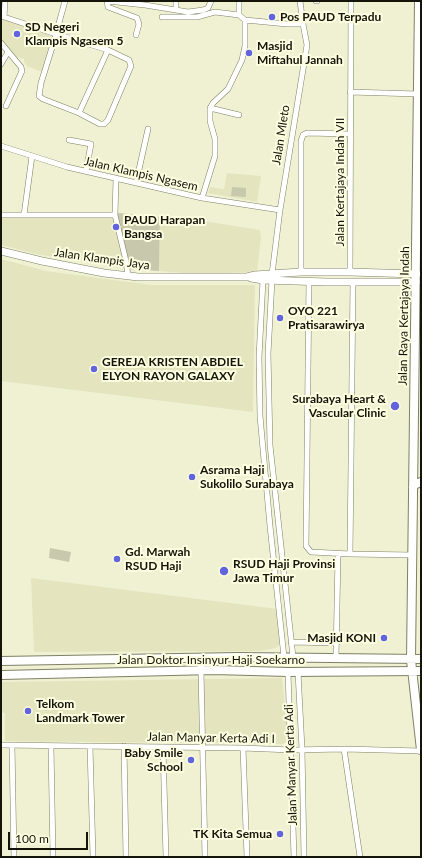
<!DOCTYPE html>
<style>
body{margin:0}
#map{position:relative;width:422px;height:858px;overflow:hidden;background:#f0f1d3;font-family:Lato,sans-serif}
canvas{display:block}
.frame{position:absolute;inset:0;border:2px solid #14140a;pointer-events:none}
.scale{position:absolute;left:8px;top:832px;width:80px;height:18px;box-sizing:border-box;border:2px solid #14140a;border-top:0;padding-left:5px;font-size:12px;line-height:14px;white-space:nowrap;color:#14140a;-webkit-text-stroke:3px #fdfee0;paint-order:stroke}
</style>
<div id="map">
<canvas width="422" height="858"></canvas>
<div class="frame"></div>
<div class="scale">100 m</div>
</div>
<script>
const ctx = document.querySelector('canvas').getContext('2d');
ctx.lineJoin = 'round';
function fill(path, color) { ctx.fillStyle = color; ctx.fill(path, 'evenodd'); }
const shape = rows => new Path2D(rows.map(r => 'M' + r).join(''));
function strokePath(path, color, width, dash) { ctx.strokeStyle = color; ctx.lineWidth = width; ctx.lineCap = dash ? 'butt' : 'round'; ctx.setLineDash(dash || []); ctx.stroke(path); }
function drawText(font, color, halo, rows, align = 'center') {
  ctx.font = font + ' Lato,sans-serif'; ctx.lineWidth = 4; ctx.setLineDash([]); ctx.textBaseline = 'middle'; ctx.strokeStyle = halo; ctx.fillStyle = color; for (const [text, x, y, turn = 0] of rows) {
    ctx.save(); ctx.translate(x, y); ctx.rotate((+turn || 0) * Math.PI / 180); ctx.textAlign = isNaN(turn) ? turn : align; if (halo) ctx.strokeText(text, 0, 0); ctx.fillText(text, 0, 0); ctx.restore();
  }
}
fill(shape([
 [1,18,35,29,53,36,42,72,27,66,24,62,24,59,12,56,1,44],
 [227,173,261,176,257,202,208,193,210,187,224,189],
 [160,214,260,230,261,237,257,272,196,274,159,271],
 [1,215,117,218,129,269,36,254,1,245],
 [1,259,46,271,152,285,255,285,253,412,1,381],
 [31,578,278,609,280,644,276,648,260,651,34,652],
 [282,678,288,735,288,741,283,744,5,741,5,713,1,712,1,682]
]), '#e4e5bf');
fill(shape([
 [232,187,246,188,246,197,231,196],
 [118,213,160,217,159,271,129,269,117,218],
 [50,548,71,552,69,562,49,558]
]), '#c7c8ac');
const street = shape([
 [107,1,145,5,188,12,203,10,208,8,211,1],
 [107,1,108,7,137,18,139,24,136,35],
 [239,1,239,15],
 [316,1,317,1],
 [176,10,176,1],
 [1,16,4,17,56,34,108,50,129,60,131,66,108,120,104,124,100,124,79,113,43,99,39,96,41,83,55,38,56,34,65,1],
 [4,17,5,1],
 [162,17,197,17,215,12,239,15,245,20,245,46,242,60,228,89,213,103,210,108,210,121,215,139,215,156,202,198],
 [245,20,287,24,303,24],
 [1,43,21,67,22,71,6,106],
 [1,64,8,52],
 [350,92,418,94],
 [210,108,239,115],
 [79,113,108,50],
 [69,140,91,144,86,171],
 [1,146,67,167,202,198,280,210],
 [136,183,148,129],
 [1,215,115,215,116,178],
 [24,215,32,156],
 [115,215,126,261,128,276],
 [301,272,301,141,303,135,307,133,350,134],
 [350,272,351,1],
 [272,274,280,210,307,45,303,24,300,1],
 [263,280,259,357,260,416,270,526,284,657],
 [272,280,268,354,270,445,293,657],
 [309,281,306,546,311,552,350,554],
 [353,282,350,554,412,555],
 [291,642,337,643],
 [336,658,338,554],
 [201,671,205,857],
 [288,672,294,857],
 [298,672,302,749,304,857],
 [1,745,243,748,291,750,344,749,421,751],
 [12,745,14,857],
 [51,746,53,857],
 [90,746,93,857],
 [124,746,126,857],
 [163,747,166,857],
 [243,748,247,857],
 [344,749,360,857]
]);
const secondary = shape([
 [1,251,42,261,104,273,138,277,247,277,255,275,301,272,350,272,417,274],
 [251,278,263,280,327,282,416,282],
 [201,658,201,671]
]);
const primary = shape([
 [419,1,411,660,421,750],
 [413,487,416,484,421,482],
 [1,661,238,657,421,659],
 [1,675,214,670,288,672,421,671]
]);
strokePath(street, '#7f8064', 6);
strokePath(secondary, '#7f8064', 8);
strokePath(primary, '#7f8064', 10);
strokePath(street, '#fff', 5);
strokePath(secondary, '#fff', 7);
strokePath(primary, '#fff', 8);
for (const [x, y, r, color] of [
 [272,17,4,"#6164dd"],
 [17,34,4,"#6164dd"],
 [249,53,4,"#6164dd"],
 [116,227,4,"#6164dd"],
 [280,318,4,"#6164dd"],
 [94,369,4,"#6164dd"],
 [395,406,5,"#6164dd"],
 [192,477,4,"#6164dd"],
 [117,559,4,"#6164dd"],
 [224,571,5,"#6164dd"],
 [384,638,4,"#6164dd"],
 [28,711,4,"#6164dd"],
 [191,760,4,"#6164dd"],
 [280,834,4,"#6164dd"]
]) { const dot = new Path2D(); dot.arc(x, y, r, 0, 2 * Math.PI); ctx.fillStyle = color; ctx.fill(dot); strokePath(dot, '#fdfee0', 1.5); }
drawText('bold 12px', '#14140a', '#fdfee0', [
 ["Pos PAUD Terpadu",280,17],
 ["SD Negeri",25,27],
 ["Klampis Ngasem 5",25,41],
 ["Masjid",257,46],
 ["Miftahul Jannah",257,60],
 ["PAUD Harapan",124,220],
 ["Bangsa",124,234],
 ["OYO 221",288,311],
 ["Pratisarawirya",288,325],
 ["GEREJA KRISTEN ABDIEL",102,362],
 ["ELYON RAYON GALAXY",102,376],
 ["Surabaya Heart &",386,399,"right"],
 ["Vascular Clinic",386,413,"right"],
 ["Asrama Haji",200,470],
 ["Sukolilo Surabaya",200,484],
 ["Gd. Marwah",125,552],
 ["RSUD Haji",125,566],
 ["RSUD Haji Provinsi",233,564],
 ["Jawa Timur",233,578],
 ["Masjid KONI",376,638,"right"],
 ["Telkom",36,704],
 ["Landmark Tower",36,718],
 ["Baby Smile",183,753,"right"],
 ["School",183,767,"right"],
 ["TK Kita Semua",272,834,"right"]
], 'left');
drawText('12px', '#14140a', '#fdfee0', [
 ["Jalan Mleto",281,135,-81],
 ["Jalan Klampis Ngasem",141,174,13],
 ["Jalan Kertajaya Indah VII",340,182,-90],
 ["Jalan Klampis Jaya",102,259,8],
 ["Jalan Raya Kertajaya Indah",404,316,-89],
 ["Jalan Doktor Insinyur Haji Soekarno",211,660],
 ["Jalan Manyar Kerta Adi I",211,738,1],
 ["Jalan Manyar Kerta Adi",291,765,-92]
]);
</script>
